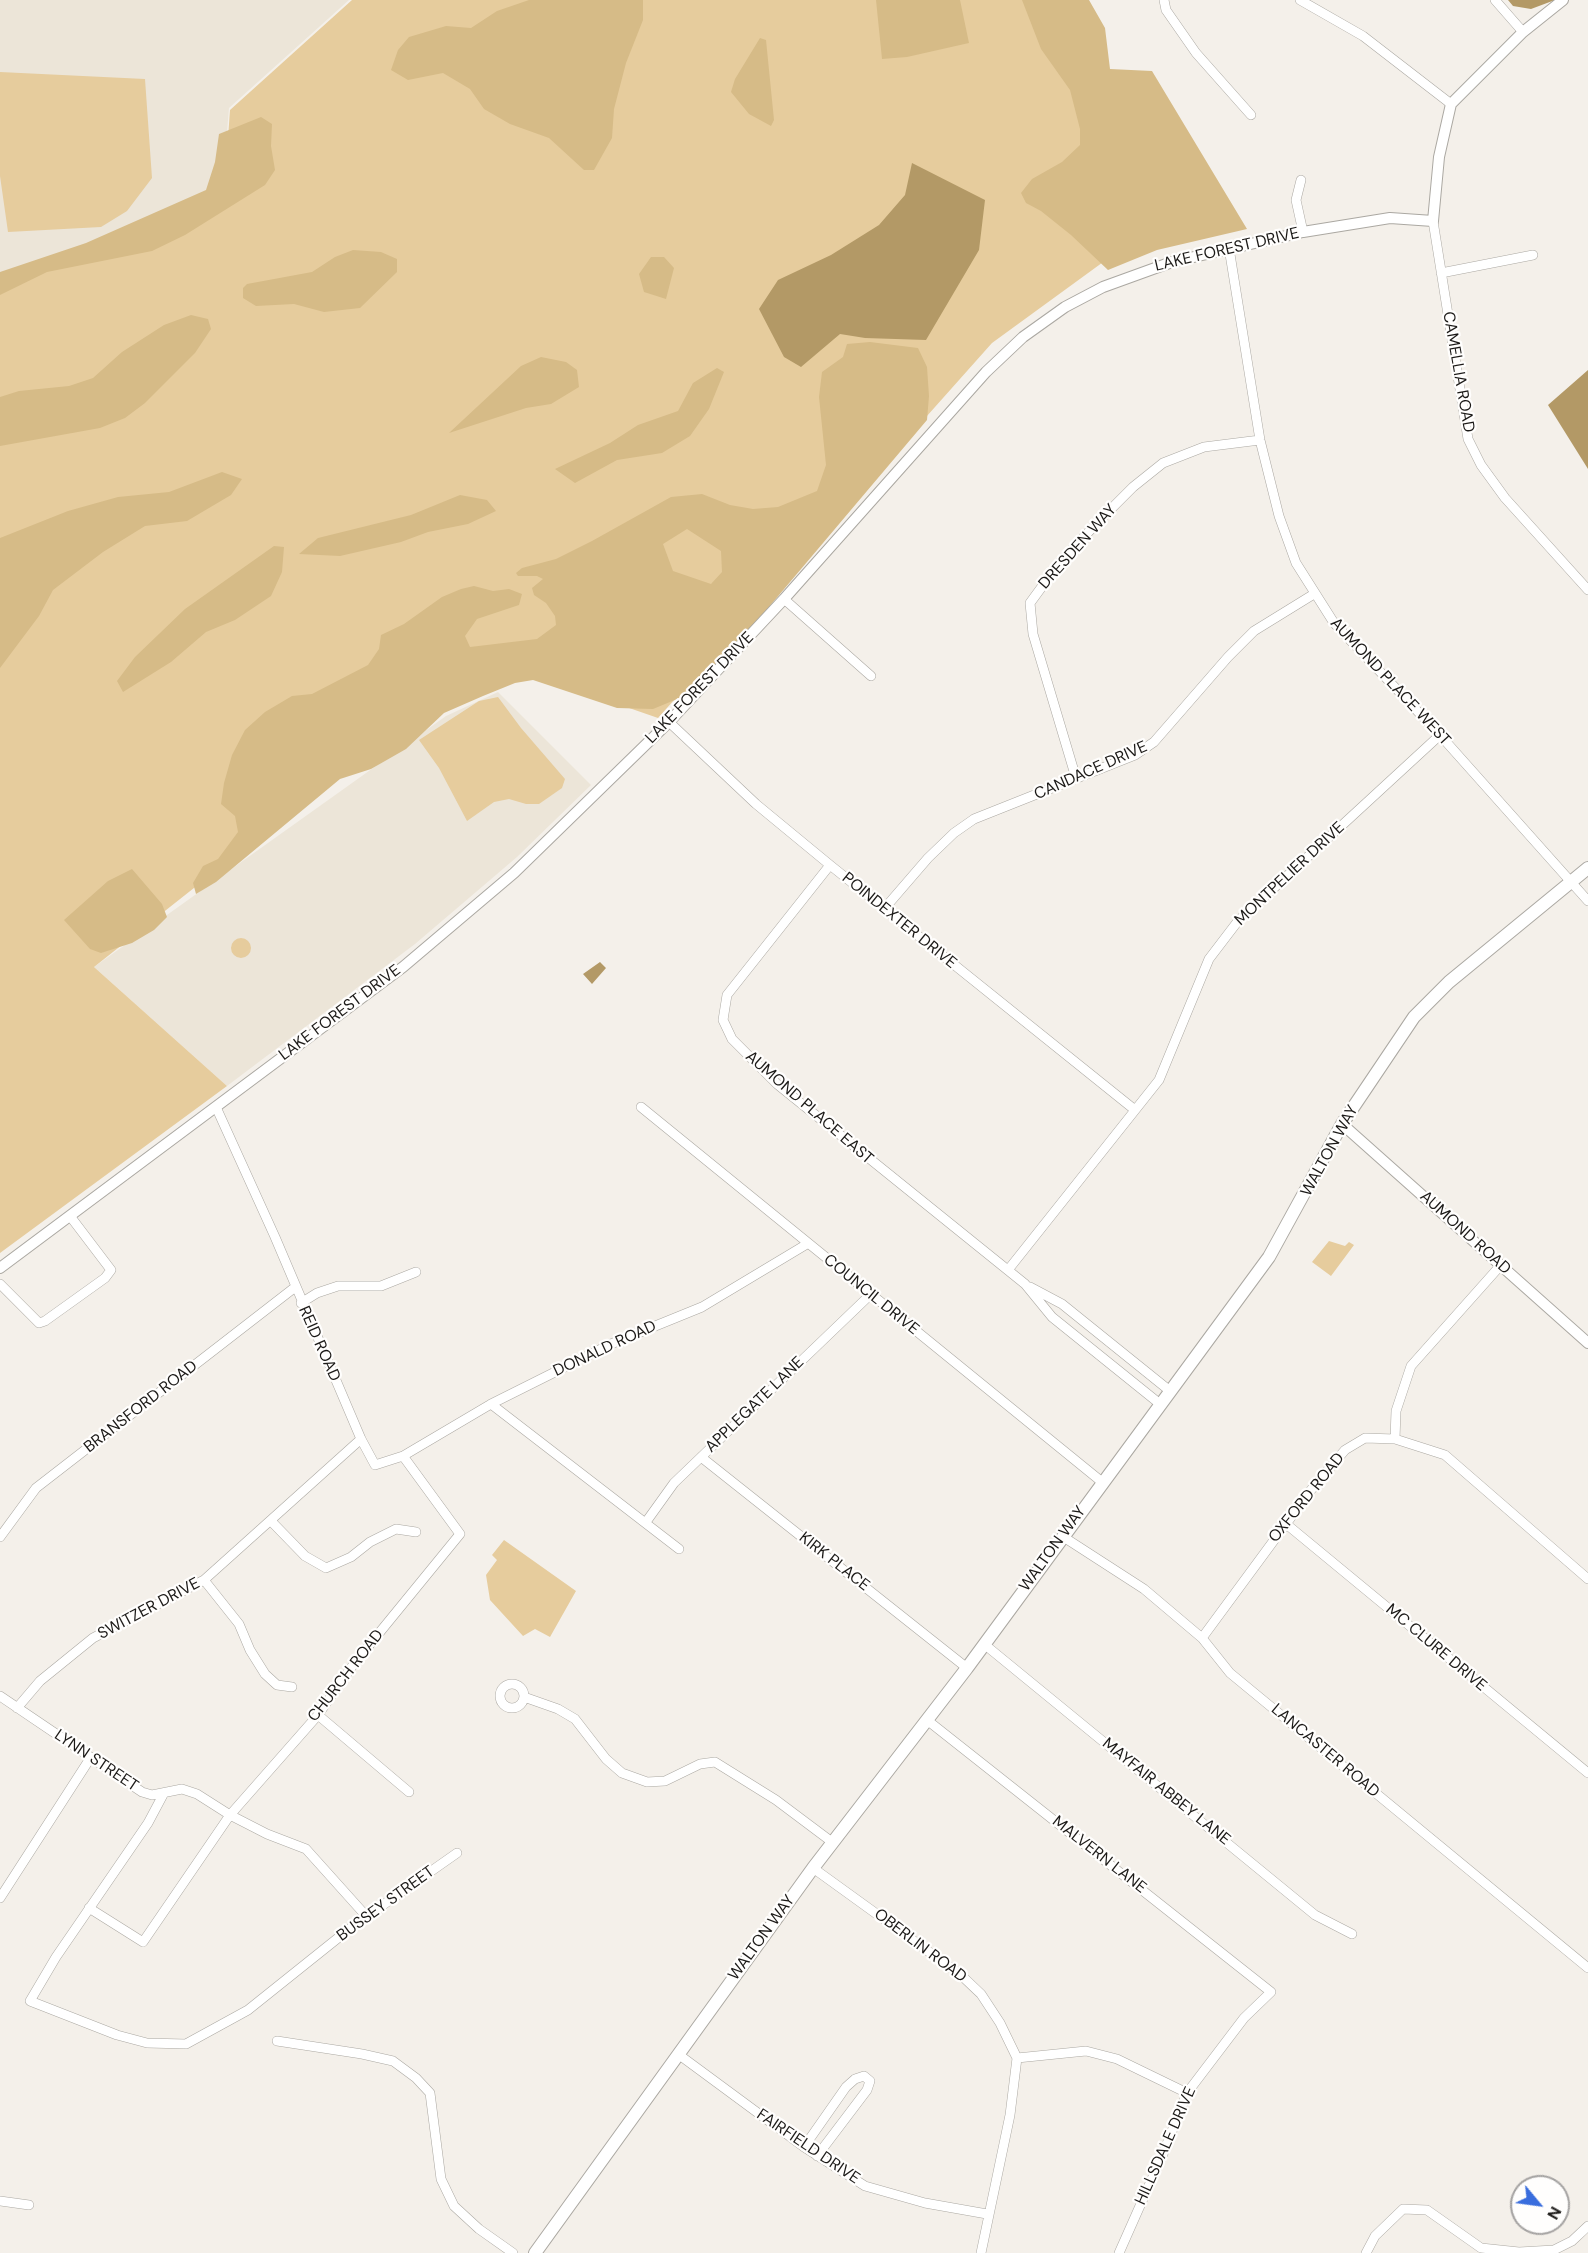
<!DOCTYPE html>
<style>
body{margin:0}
#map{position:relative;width:1588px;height:2253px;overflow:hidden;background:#f4f0ea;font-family:"DM Sans",sans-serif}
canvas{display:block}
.north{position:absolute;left:1510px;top:2175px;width:60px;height:60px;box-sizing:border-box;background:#fffefd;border:2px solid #a4a2a1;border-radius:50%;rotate:119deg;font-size:16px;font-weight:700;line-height:24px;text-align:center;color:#1b1917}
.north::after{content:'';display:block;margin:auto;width:21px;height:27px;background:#396ddd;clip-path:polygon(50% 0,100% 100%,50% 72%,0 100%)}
</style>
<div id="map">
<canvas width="1588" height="2253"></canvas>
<div class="north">N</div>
</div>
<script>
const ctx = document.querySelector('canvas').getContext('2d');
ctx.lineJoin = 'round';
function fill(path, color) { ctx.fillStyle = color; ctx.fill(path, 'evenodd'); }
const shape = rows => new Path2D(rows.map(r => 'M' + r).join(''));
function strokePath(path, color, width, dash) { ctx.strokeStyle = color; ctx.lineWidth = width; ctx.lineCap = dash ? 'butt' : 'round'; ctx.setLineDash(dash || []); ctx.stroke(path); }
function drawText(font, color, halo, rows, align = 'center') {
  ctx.font = font + ' "DM Sans",sans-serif'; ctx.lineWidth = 4.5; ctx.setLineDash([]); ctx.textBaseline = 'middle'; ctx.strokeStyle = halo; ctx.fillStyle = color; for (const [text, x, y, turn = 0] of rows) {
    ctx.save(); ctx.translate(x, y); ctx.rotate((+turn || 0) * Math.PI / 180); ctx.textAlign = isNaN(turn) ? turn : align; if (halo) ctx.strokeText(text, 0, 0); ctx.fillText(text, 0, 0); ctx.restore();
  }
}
fill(shape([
 [0,0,349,0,229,108,222,192,0,279],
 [498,692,591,785,517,857,415,944,227,1086,94,967,446,716]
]), '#ece5d8');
fill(shape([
 [352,0,1067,0,1154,225,992,343,658,718,485,658,94,967,227,1086,0,1253,0,281,224,194,230,110],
 [0,72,145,79,152,178,127,211,101,227,8,232,0,176],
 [498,697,521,728,565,779,562,788,539,804,526,804,509,799,494,802,467,821,439,768,419,740,479,701],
 '231 948a10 10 0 1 1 20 0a10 10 0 1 1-20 0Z',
 [1329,1241,1345,1246,1349,1242,1354,1245,1331,1276,1312,1262],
 [504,1540,576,1591,550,1637,535,1629,523,1636,490,1600,486,1575,497,1560,492,1555]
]), '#e6cc9d');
fill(shape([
 [529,0,643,0,643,20,626,63,614,109,612,138,594,170,584,170,549,138,510,124,484,109,470,89,443,73,408,80,391,70,398,50,409,37,446,26,471,28,497,11],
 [876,0,960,0,969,43,907,57,882,59],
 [1022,0,1089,0,1105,28,1110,69,1152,71,1247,229,1157,250,1108,270,1071,235,1041,211,1026,203,1021,193,1032,179,1062,162,1080,145,1080,129,1070,90,1041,49],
 [760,38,766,40,774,120,771,126,749,114,731,92,735,79],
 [261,117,272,124,271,146,275,170,265,185,185,235,152,251,47,272,0,295,0,272,86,243,206,190,215,162,219,134],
 [353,250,381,252,397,259,397,272,360,308,324,312,294,304,256,306,243,298,243,288,247,284,312,272,335,257],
 [651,257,664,257,674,268,666,299,644,292,639,274],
 [191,315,208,319,211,329,195,353,145,403,125,418,100,428,0,446,0,397,19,391,69,386,93,378,122,352,164,325],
 [870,342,918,348,927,367,929,396,927,420,752,627,682,697,653,709,617,708,533,680,515,683,483,696,444,713,406,749,371,769,340,779,216,882,196,894,193,883,203,866,218,859,238,832,235,816,221,804,224,783,232,755,245,730,265,712,292,696,312,694,368,665,379,649,381,635,404,624,442,597,461,589,474,586,493,591,509,589,522,594,519,605,477,619,465,636,470,647,537,639,556,625,555,616,546,603,534,595,532,588,543,579,537,576,518,576,516,573,522,568,556,559,592,541,671,497,702,494,730,505,753,509,778,507,817,491,826,465,819,397,822,372,843,357,847,344],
 [687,529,721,551,722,572,711,584,673,571,663,544],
 [541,357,566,362,577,370,579,387,551,404,526,408,449,433,521,366],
 [717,368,724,372,709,409,690,436,662,453,617,460,575,483,555,469,610,443,638,425,678,411,693,383],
 [222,472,242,479,231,495,187,521,145,526,103,552,53,590,39,616,0,668,0,538,68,511,118,497,169,492],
 [460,495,487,500,496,511,468,524,428,532,401,542,340,556,299,554,318,538,411,515],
 [274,546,284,547,282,572,271,596,235,620,206,632,171,662,123,692,117,681,135,657,185,609],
 [132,869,162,904,167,917,154,930,132,943,101,953,90,949,64,920,108,881]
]), '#d6bb87');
fill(shape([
 [1508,0,1555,0,1531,9,1513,6],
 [912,163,985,200,979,250,926,340,865,338,840,334,801,367,784,357,759,309,778,280,831,255,879,225,905,195],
 [1588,370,1588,469,1548,405],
 [600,962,606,968,592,984,583,974]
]), '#b39966');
const minor = shape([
 [1164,0,1166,10,1196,53,1251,115],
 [1300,0,1363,36,1451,104],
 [1495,0,1523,32],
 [1301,180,1296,200,1303,232],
 [1433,221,1468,439,1481,465,1505,498,1588,590],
 [1229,248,1260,440,1279,516,1296,563,1334,623,1440,735,1588,901],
 [1441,273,1533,255],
 [784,599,871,676],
 [669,722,756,804,830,865,1135,1110],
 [1076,778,1033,634,1030,603,1060,562,1098,522,1133,487,1163,463,1204,447,1260,440],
 [830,865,727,995,723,1020,732,1039,777,1084,1025,1284,1052,1317,1160,1404],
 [884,909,928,858,954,833,974,819,1135,755,1154,742,1228,657,1254,631,1314,594],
 [641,1107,1102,1482],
 [1008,1270,1159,1080,1209,959,1238,921,1440,735],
 [0,1284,39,1323,45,1321,105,1278,111,1270,70,1216],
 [1030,1287,1062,1304,1170,1391],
 [301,1303,317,1293,338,1286,381,1286,416,1272],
 [491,1404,679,1549],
 [1395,1439,1396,1411,1411,1366,1500,1266],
 [403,1456,491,1404,611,1344,702,1307,807,1244],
 [701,1457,967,1668],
 [271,1521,305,1556,326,1568,351,1557,370,1542,396,1529,416,1532],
 [646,1522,674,1483,871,1294],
 [1285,1523,1588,1773],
 [1062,1536,1144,1589,1202,1638,1230,1673,1588,1968],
 [0,1537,36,1488,294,1288],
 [204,1580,239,1624,250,1650,265,1674,277,1685,292,1687],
 [1202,1638,1311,1490,1345,1450,1365,1438,1395,1439,1445,1455,1588,1579],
 [984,1644,1315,1915,1352,1934],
 '500 1696a12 12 0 1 1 24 0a12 12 0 1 1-24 0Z',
 [0,1696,142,1792,152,1795,182,1789,197,1794,230,1815,267,1834,306,1849,367,1917],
 [524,1697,558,1709,575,1719,606,1759,622,1773,647,1782,665,1781,700,1764,715,1762,776,1800,832,1842],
 [17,1708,40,1681,93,1638,204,1580,361,1439],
 [318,1715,409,1792],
 [927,1720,1271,1992,1244,2018,1187,2093,1163,2154,1119,2253],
 [164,1793,148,1823,56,1957,30,2001,117,2035,147,2043,186,2044,248,2010,353,1926,457,1853],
 [813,1868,961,1975,981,1994,1000,2023,1017,2058,1010,2115,981,2253],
 [0,1898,91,1757],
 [89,1908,143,1942,230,1815,318,1715,353,1665,460,1534,403,1456,375,1465,361,1439,275,1237,216,1107],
 [277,2041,362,2054,393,2061,416,2078,430,2093,441,2179,454,2206,479,2229,513,2253],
 [678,2054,804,2147,865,2186,925,2203,987,2214],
 [1017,2058,1086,2051,1117,2059,1187,2093],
 [804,2147,846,2087,855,2079,864,2076,870,2081,867,2090,817,2156],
 [0,2201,29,2205],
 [1366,2253,1375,2236,1403,2209,1427,2210,1481,2248,1519,2252,1554,2250,1572,2241,1588,2226]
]);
const tertiary = shape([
 [1342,1124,1588,1343],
 [0,1268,403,967,514,873,669,722,784,599,986,372,1023,337,1065,307,1103,287,1172,262,1303,232,1390,218,1433,221,1439,157,1451,104,1523,32,1563,0]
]);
const secondary = shape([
 [535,2253,813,1868,967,1668,1269,1257,1342,1124,1414,1017,1449,982,1588,868]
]);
strokePath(minor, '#aba8a2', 10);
strokePath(tertiary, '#aba8a2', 12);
strokePath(secondary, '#aba8a2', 14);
strokePath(minor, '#fff', 9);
strokePath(tertiary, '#fff', 10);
strokePath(secondary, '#fff', 12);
drawText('16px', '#1b1917', '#fffefd', [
 ["LAKE FOREST DRIVE",1227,250,-13],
 ["CAMELLIA ROAD",1458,372,80],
 ["DRESDEN WAY",1078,547,-48],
 ["AUMOND PLACE WEST",1390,682,47],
 ["LAKE FOREST DRIVE",700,688,-46],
 ["CANDACE DRIVE",1091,771,-24],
 ["MONTPELIER DRIVE",1290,874,-43],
 ["POINDEXTER DRIVE",899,921,39],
 ["LAKE FOREST DRIVE",340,1013,-37],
 ["AUMOND PLACE EAST",809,1108,41],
 ["WALTON WAY",1330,1151,-61],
 ["AUMOND ROAD",1465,1233,42],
 ["COUNCIL DRIVE",871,1295,39],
 ["REID ROAD",319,1344,66],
 ["DONALD ROAD",605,1349,-25],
 ["APPLEGATE LANE",755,1405,-44],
 ["BRANSFORD ROAD",141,1407,-38],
 ["OXFORD ROAD",1307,1498,-51],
 ["WALTON WAY",1053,1549,-54],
 ["KIRK PLACE",834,1562,38],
 ["SWITZER DRIVE",149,1609,-28],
 ["MC CLURE DRIVE",1436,1648,40],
 ["CHURCH ROAD",346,1676,-52],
 ["LANCASTER ROAD",1325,1751,40],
 ["LYNN STREET",96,1761,34],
 ["MAYFAIR ABBEY LANE",1166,1792,39],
 ["MALVERN LANE",1099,1855,38],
 ["BUSSEY STREET",386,1904,-36],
 ["WALTON WAY",762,1938,-54],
 ["OBERLIN ROAD",920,1946,37],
 ["HILLSDALE DRIVE",1166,2146,-66],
 ["FAIRFIELD DRIVE",808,2147,34]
]);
</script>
